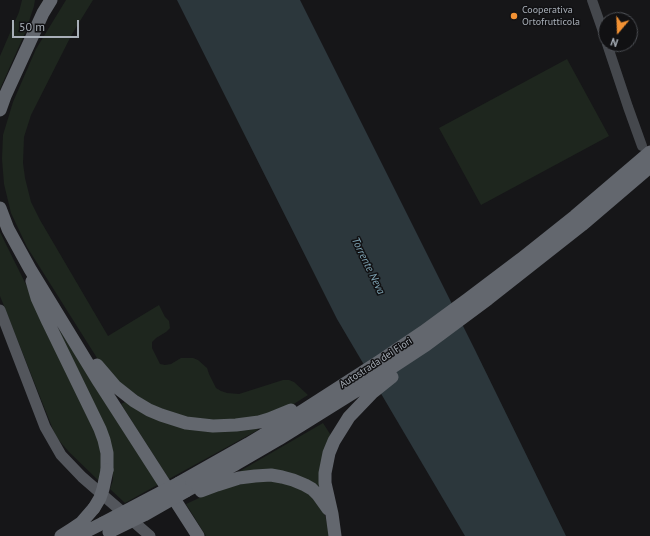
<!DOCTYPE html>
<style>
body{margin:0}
#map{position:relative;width:650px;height:536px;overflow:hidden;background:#161618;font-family:"PT Sans",sans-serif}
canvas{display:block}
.north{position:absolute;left:598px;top:12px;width:40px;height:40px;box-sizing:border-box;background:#111113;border:1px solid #4d5055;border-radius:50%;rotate:199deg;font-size:11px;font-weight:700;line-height:16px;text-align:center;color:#a8afb8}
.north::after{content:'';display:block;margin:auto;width:14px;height:18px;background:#f29133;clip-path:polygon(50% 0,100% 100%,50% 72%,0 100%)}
.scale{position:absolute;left:12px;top:20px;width:67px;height:18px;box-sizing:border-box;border:2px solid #a8afb8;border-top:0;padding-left:5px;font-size:12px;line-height:14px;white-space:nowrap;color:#a8afb8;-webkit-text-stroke:3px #111113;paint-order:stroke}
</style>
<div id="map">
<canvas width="650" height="536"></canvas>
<div class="north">N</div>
<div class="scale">50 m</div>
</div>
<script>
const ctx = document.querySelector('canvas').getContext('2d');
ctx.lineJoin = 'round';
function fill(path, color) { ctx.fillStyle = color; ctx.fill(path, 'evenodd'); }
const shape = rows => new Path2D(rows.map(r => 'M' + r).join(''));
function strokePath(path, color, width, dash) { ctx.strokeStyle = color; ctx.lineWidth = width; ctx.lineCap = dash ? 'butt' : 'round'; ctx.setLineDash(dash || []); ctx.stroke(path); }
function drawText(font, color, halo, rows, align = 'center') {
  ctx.font = font + ' "PT Sans",sans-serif'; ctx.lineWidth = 3; ctx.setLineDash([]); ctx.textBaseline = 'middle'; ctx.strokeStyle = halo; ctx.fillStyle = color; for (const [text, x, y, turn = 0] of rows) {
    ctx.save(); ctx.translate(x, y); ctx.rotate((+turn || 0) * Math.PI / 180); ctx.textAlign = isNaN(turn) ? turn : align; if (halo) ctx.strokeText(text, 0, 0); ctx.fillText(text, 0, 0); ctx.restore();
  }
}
fill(shape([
 [22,0,35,0,34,6,25,33,0,89,0,56,19,12],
 [66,0,93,0,72,34,31,115,24,137,23,163,25,178,31,202,40,220,108,336,159,305,165,317,169,321,170,328,166,332,156,338,152,342,152,348,160,364,165,365,171,364,181,358,193,358,198,360,207,368,209,374,216,388,221,391,227,393,239,394,283,380,289,380,294,382,308,395,289,407,270,415,212,423,179,416,153,407,115,379,97,358,27,247,11,213,4,184,2,159,3,135,13,102,36,49],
 [567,59,609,136,481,205,439,128],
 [0,232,34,301,97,433,102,454,100,482,69,452,56,437,0,296],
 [52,319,104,398,159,484,125,503,110,489,113,480,113,469],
 [125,402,142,412,257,429,258,430,169,479,121,404],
 [323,423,332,437,321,489,242,475,240,471],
 [262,480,287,482,313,496,323,510,326,519,329,536,206,536,186,504,210,493,224,488]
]), '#1e261e');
fill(shape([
 [177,0,300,0,475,350,566,536,465,536,337,319]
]), '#2c373c');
strokePath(shape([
 [592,0,606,40],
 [607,44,628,107,642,146]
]), '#45484d', 10);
strokePath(shape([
 [0,310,45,427,61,455,82,477,150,536]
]), '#53565c', 11);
strokePath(shape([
 [0,110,5,96,43,13,51,0],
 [0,208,8,229,30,269,99,382,198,536],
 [32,281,37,298,48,322,100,429,104,440,107,453,107,470],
 [97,365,115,386,134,401,149,410,161,415,186,423,213,426,236,425,259,422,269,419,291,410],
 [179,483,248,444,296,415,380,361,423,332,468,299,521,259,575,216,650,152],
 [186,491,236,464,279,439,356,391,426,345,488,299,582,225,650,167],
 [201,491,217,485,239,478,255,476,271,475,282,477,293,480,305,485,312,489,318,495,328,509],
 [61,536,72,529,81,523,94,508],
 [77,536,103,523],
 [335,536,332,514,325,483,325,473,329,453,334,441,349,417,372,393,392,377]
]), '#63676e', 13);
strokePath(shape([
 [94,508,100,498,103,489,107,470],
 [103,523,179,483],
 [109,532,144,515,186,491]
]), '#63676e', 13);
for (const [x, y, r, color] of [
 [514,16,4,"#f29133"]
]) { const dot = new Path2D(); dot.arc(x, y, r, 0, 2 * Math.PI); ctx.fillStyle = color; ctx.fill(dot); strokePath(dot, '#111113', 1.5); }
drawText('10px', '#a8afb8', '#111113', [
 ["Cooperativa",522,10],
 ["Ortofrutticola",522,22]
], 'left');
drawText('10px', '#a8afb8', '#111113', [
 ["Autostrada dei Fiori",376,363,-33]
]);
drawText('italic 11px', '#7ea3b3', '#111113', [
 ["Torrente Neva",368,266,64]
]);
</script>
